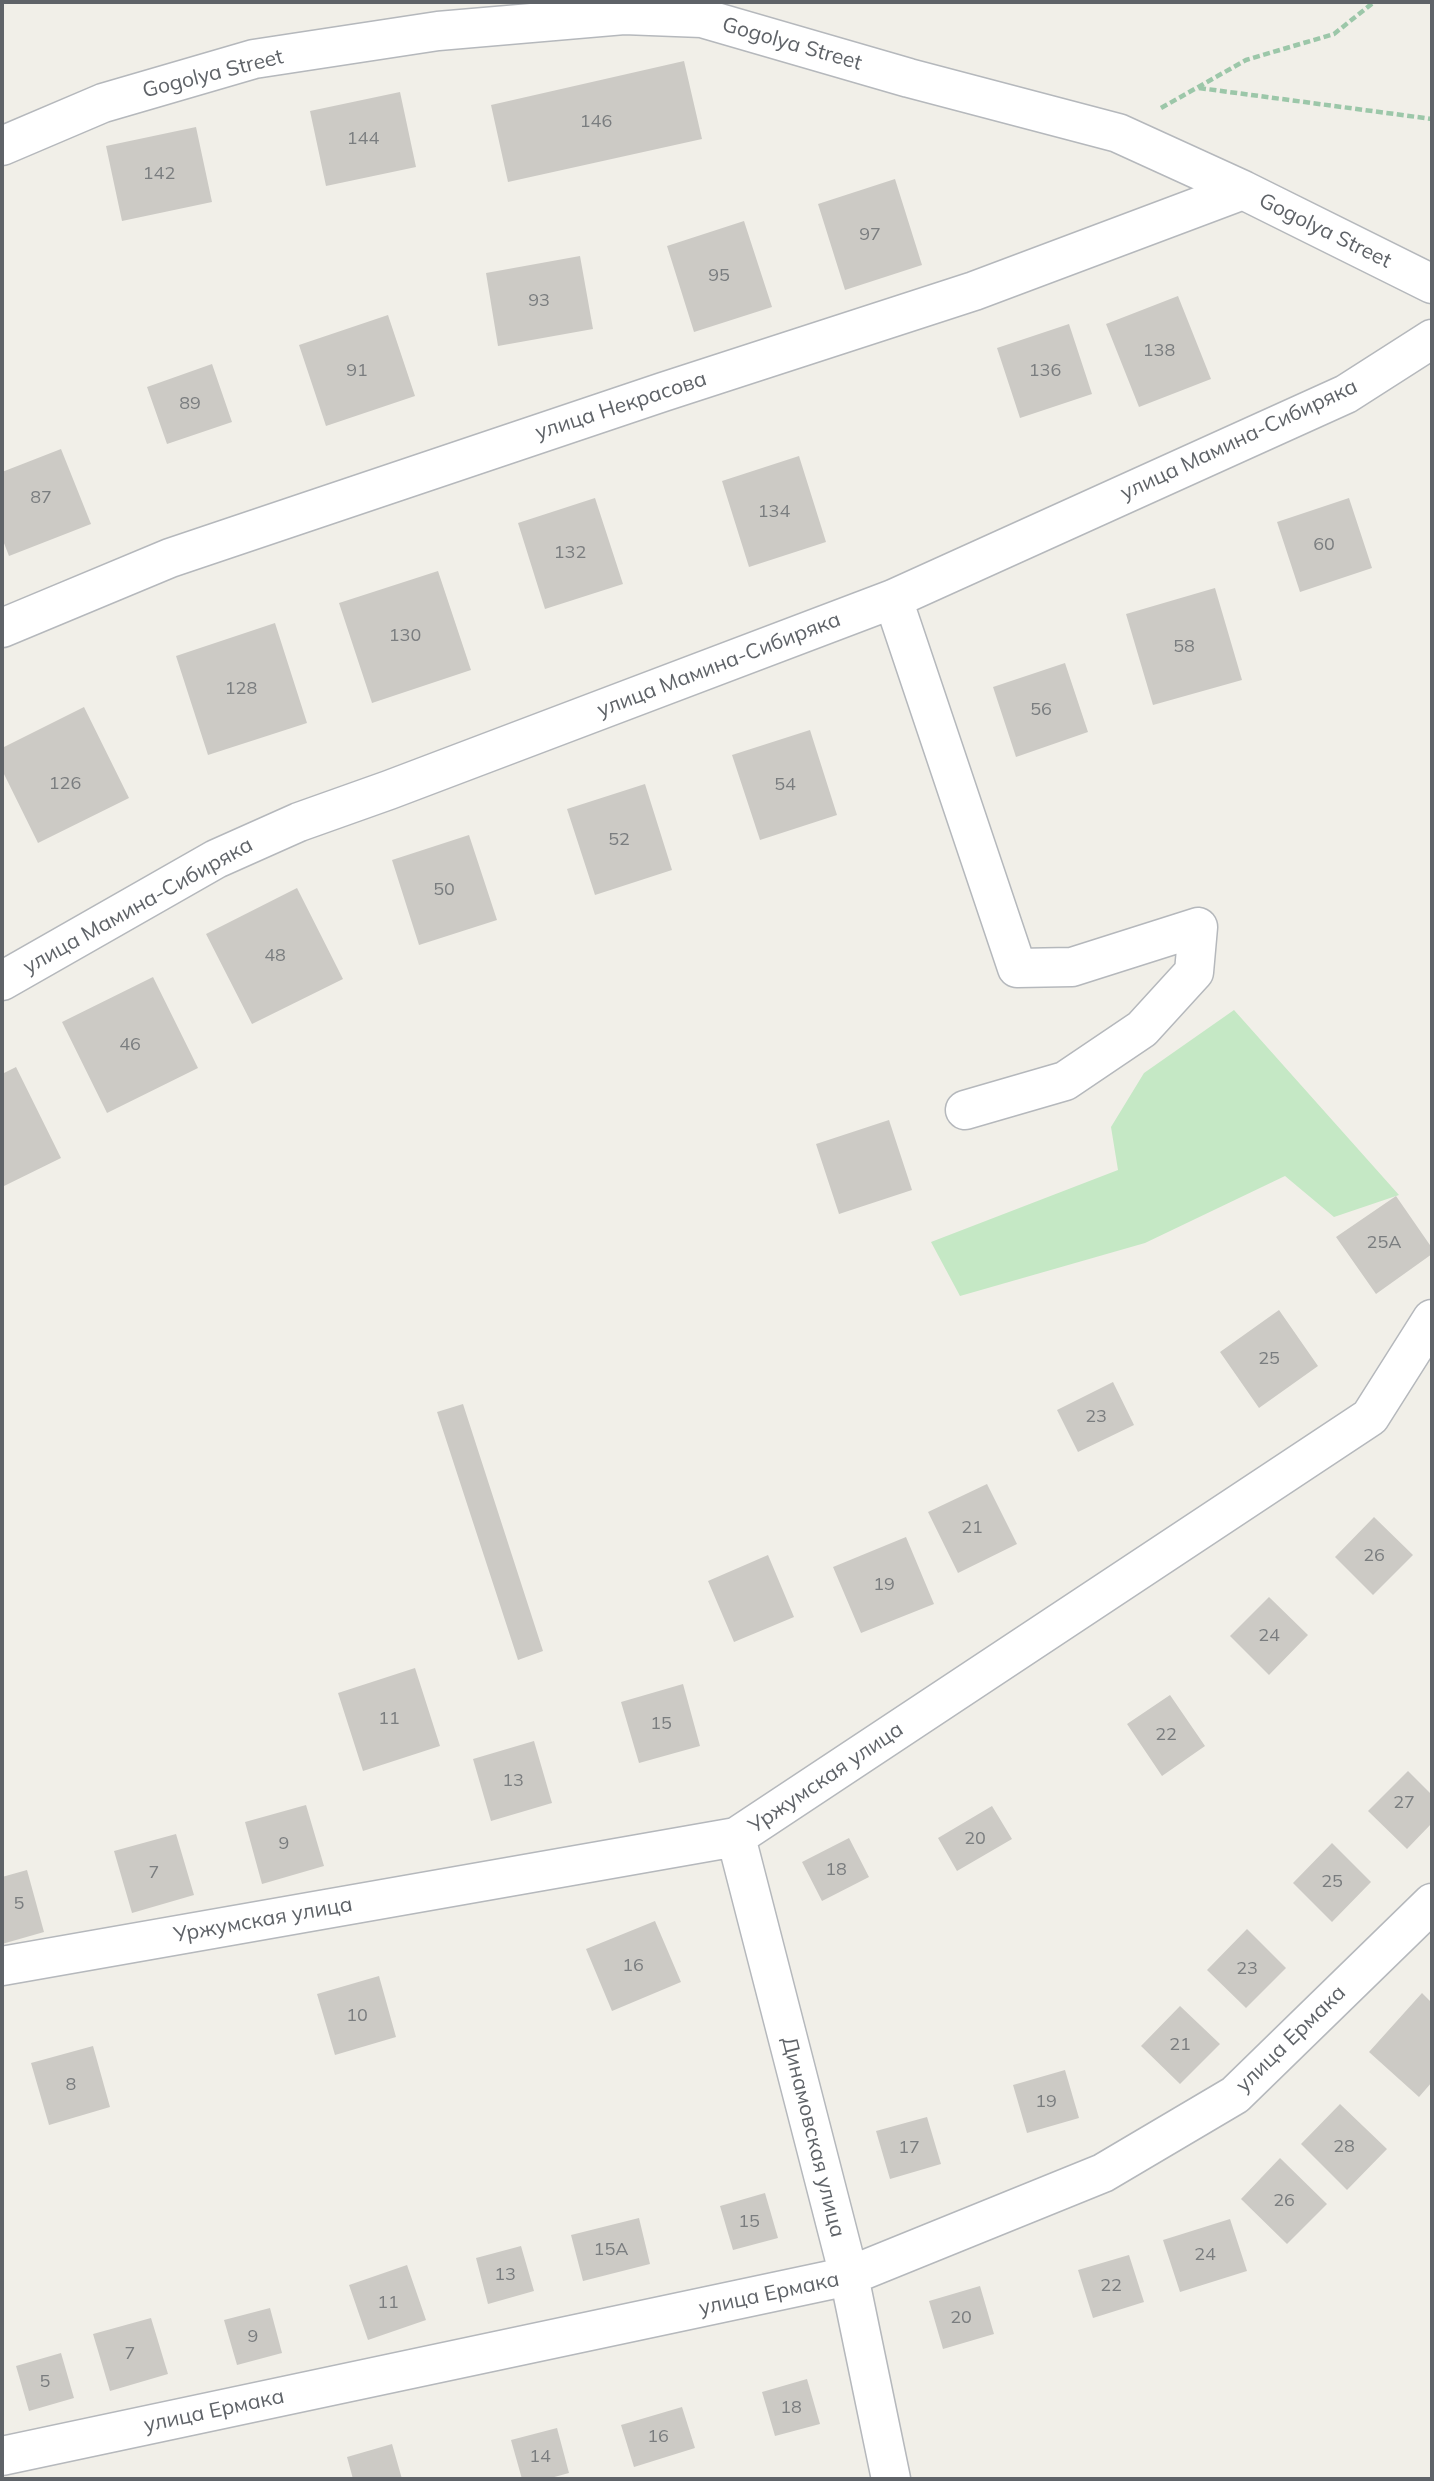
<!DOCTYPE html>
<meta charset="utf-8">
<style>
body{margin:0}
#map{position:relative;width:1434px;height:2481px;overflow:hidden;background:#f1efe8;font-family:Mulish,sans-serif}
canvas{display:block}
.frame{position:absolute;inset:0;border:4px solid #5f6368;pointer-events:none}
</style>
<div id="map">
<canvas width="1434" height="2481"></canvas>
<div class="frame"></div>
</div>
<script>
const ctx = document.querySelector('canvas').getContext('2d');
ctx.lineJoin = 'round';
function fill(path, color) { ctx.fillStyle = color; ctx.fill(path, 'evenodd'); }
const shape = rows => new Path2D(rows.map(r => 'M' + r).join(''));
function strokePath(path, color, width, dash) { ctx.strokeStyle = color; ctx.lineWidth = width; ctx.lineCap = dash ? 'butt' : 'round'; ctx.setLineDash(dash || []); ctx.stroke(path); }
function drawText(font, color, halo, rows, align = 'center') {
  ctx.font = font + ' Mulish,sans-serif'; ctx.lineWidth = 5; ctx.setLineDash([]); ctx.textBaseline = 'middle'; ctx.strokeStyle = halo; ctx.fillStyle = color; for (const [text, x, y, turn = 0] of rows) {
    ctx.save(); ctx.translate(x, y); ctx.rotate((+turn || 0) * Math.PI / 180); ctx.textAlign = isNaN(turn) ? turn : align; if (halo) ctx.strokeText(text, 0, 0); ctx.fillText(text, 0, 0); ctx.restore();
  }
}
fill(shape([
 [1234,1010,1399,1195,1334,1217,1285,1176,1145,1243,960,1296,931,1242,1118,1170,1111,1127,1144,1073]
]), '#c5e8c5');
fill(shape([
 [684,61,702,139,508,182,491,105],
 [400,92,416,167,326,186,310,111],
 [196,127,212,202,122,221,106,146],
 [895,179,922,265,845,290,818,204],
 [744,221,772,307,694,332,667,246],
 [580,256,593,329,498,346,486,273],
 [1178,296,1211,379,1139,407,1106,324],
 [388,315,415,396,326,426,299,345],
 [1069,324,1092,394,1020,418,997,348],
 [212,364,232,422,167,444,147,387],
 [61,449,91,524,9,556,2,538,2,472],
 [799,456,826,542,749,567,722,481],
 [595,498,623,584,545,609,518,523],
 [1349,498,1372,568,1300,592,1277,522],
 [438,571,471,670,372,703,339,603],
 [1215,588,1242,680,1153,705,1126,614],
 [275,623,307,723,208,755,176,656],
 [1065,663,1088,732,1016,757,993,687],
 [84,707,129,798,38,843,2,770,2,748],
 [810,730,837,815,760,840,732,755],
 [645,784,672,870,595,895,567,809],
 [469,835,497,920,419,945,392,860],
 [297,888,343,979,252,1024,206,934],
 [153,977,198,1068,107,1113,62,1022],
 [16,1067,61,1158,2,1187,2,1074],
 [889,1120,912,1190,839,1214,816,1144],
 [1396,1196,1432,1248,1432,1254,1376,1294,1336,1237],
 [1279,1310,1318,1366,1259,1408,1220,1352],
 [1113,1382,1134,1425,1078,1452,1057,1410],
 [463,1404,543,1651,518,1660,437,1412],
 [987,1484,1017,1544,958,1573,928,1512],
 [1374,1517,1413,1555,1373,1595,1335,1557],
 [906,1537,934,1604,861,1633,833,1567],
 [768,1555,794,1617,734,1642,708,1581],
 [1269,1597,1308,1635,1269,1675,1230,1636],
 [415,1668,440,1746,363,1771,338,1693],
 [683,1684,700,1746,639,1763,621,1702],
 [1170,1695,1205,1746,1162,1776,1127,1724],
 [534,1741,552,1803,491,1821,473,1759],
 [1408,1771,1432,1795,1432,1823,1407,1849,1368,1811],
 [306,1805,324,1866,262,1884,245,1822],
 [992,1806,1012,1839,957,1871,938,1838],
 [176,1834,194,1895,132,1913,114,1851],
 [849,1838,869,1877,822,1901,802,1862],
 [1332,1843,1371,1882,1332,1922,1293,1883],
 [27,1870,44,1932,2,1944,2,1877],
 [655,1921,681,1982,612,2011,586,1949],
 [1247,1929,1286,1968,1246,2008,1207,1970],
 [379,1976,396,2037,335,2055,317,1994],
 [1422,1993,1432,2003,1432,2082,1419,2097,1369,2052],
 [1180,2006,1220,2044,1180,2084,1141,2046],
 [93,2046,110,2107,49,2125,31,2063],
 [1065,2070,1079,2118,1027,2133,1013,2085],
 [1340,2104,1387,2149,1347,2190,1301,2144],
 [927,2117,941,2164,890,2179,876,2131],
 [1280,2158,1327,2204,1287,2244,1241,2199],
 [765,2193,778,2238,733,2250,720,2206],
 [639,2218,650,2264,583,2281,571,2235],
 [1230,2219,1247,2271,1180,2292,1163,2240],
 [521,2246,534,2291,488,2304,476,2258],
 [1129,2255,1144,2302,1093,2318,1078,2270],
 [407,2265,426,2320,368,2340,349,2285],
 [980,2286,994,2334,943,2349,929,2301],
 [270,2308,282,2353,237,2365,224,2320],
 [151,2318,168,2374,110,2391,93,2334],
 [61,2353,74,2398,29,2411,16,2366],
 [807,2379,820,2424,775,2436,762,2392],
 [682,2407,695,2448,634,2467,621,2425],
 [557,2428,569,2473,547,2479,522,2479,511,2440],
 [392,2444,402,2479,353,2479,347,2457]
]), '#cccac5');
const minor = shape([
 [2,146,103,103,254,59,438,31,624,15,702,18,909,78,1118,133,1243,190,1432,284],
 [893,599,1017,968,1072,967,1198,927,1194,972,1142,1029,1065,1081,965,1110],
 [2,628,170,558,663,392,974,291,1243,190],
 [2,981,216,859,299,822,389,790,893,599,1346,394,1432,339],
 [736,1837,849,2276,891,2479],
 [2,1966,736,1837,1370,1417,1432,1319],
 [2,2456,849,2276,1103,2173,1235,2095,1432,1903]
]);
strokePath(minor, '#b5b8bc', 41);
strokePath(shape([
 [1199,88,1432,119],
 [1161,108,1246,60,1334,34,1374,2]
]), '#9cc7a9', 4.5, [7, 3.5]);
strokePath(minor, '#fff', 38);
drawText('18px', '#7a7d7f', null, [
 ["146",596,122],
 ["144",363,139],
 ["142",159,174],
 ["97",870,235],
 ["95",719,276],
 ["93",539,301],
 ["138",1159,351],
 ["91",357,371],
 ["136",1045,371],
 ["89",190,404],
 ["87",41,498],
 ["134",774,512],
 ["60",1324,545],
 ["132",570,553],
 ["130",405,636],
 ["58",1184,647],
 ["128",241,689],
 ["56",1041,710],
 ["126",65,784],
 ["54",785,785],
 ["52",619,840],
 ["50",444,890],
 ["48",275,956],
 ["46",130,1045],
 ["25А",1384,1243],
 ["25",1269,1359],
 ["23",1096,1417],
 ["21",972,1528],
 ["26",1374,1556],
 ["19",884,1585],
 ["24",1269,1636],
 ["11",389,1719],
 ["15",661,1724],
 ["22",1166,1735],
 ["13",513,1781],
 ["27",1404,1803],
 ["20",975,1839],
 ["9",284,1844],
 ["18",836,1870],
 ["7",154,1873],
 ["25",1332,1882],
 ["5",19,1904],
 ["16",633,1966],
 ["23",1247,1969],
 ["10",357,2016],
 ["21",1180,2045],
 ["8",71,2085],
 ["19",1046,2102],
 ["28",1344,2147],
 ["17",909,2148],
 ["26",1284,2201],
 ["15",749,2222],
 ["15А",611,2250],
 ["24",1205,2255],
 ["13",505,2275],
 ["22",1111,2286],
 ["11",388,2303],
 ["20",961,2318],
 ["9",253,2337],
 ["7",130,2354],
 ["5",45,2382],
 ["18",791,2408],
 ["16",658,2437],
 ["14",540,2457]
]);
drawText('21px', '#5f6368', '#fff', [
 ["Gogolya Street",792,44,16],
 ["Gogolya Street",213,74,-14],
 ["Gogolya Street",1325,231,26],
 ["улица Некрасова",621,406,-18],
 ["улица Мамина-Сибиряка",1239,440,-25],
 ["улица Мамина-Сибиряка",719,665,-21],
 ["улица Мамина-Сибиряка",138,906,-29],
 ["Уржумская улица",826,1778,-34],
 ["Уржумская улица",263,1920,-10],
 ["улица Ермака",1291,2039,-44],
 ["Динамовская улица",813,2137,76],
 ["улица Ермака",769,2294,-12],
 ["улица Ермака",214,2411,-12]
]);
</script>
